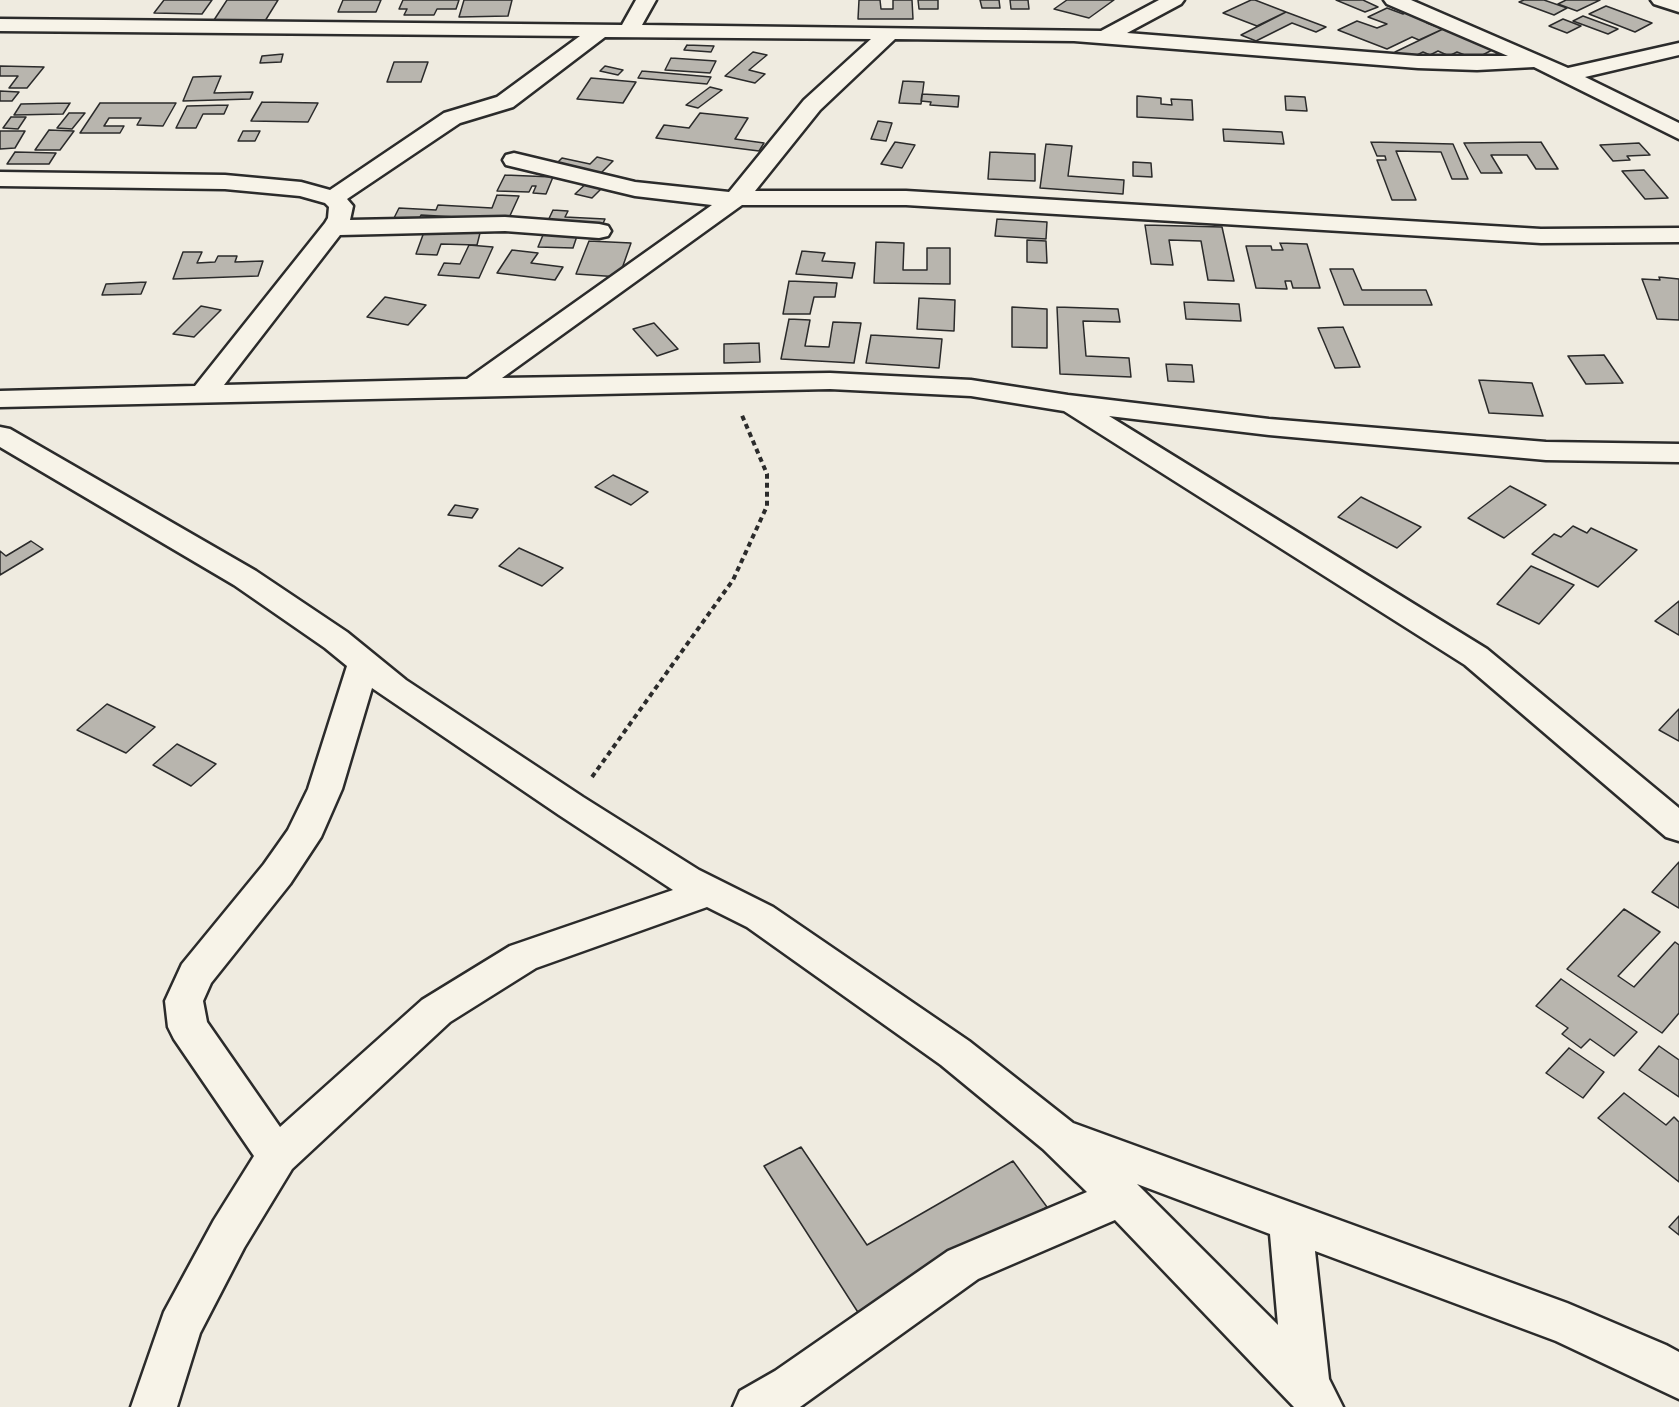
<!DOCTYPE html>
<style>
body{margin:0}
canvas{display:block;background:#efebe0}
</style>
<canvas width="1679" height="1407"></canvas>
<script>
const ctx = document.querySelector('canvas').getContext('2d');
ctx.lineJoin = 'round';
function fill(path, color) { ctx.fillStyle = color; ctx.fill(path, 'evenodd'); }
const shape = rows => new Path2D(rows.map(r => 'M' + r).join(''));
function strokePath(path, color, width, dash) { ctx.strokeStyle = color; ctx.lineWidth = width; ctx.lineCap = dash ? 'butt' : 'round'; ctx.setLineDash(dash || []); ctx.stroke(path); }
const building = shape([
 [164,0,212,0,202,14,154,13,164,0],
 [227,0,278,0,265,21,214,20,227,0],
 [343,0,381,0,376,12,338,12,343,0],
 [403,0,459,0,456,9,437,9,434,15,404,15,407,9,399,9,403,0],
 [464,0,512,0,508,16,459,17,464,0],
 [859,0,880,0,881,9,893,9,893,0,912,0,913,19,858,19,859,0],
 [918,0,938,0,938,9,919,9,918,0],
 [980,0,999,0,1000,8,982,8,980,0],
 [1010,0,1028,0,1029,9,1011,9,1010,0],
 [1067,0,1114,0,1089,18,1054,9,1067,0],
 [1251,0,1255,0,1286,12,1257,26,1223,13,1251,0],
 [1336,0,1363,0,1378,7,1365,12,1336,0],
 [1524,0,1544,0,1567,8,1554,15,1519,2,1524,0],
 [1566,0,1600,0,1577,11,1558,4,1566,0],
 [1606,6,1652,23,1635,32,1589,14,1606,6],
 [1387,8,1403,14,1409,11,1433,20,1427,23,1443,29,1419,40,1412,37,1387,49,1338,30,1357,21,1377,28,1387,24,1368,17,1387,8],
 [1286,12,1326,27,1316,32,1292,23,1256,41,1241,35,1286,12],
 [1583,16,1618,29,1608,34,1573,21,1583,16],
 [1563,19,1581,26,1567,33,1549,26,1563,19],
 [1443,29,1494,49,1475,59,1457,52,1449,56,1438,51,1430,55,1423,52,1411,58,1395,52,1443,29],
 [687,45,714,46,711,52,684,50,687,45],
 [753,52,767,55,749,70,765,74,755,83,725,76,753,52],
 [283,54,281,62,260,63,262,56,283,54],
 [671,58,716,61,710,73,665,70,671,58],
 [394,62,428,62,421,82,387,82,394,62],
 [0,66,44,67,27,88,9,88,18,76,0,76,0,66],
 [605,66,623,70,618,75,600,71,605,66],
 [642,71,711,77,707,84,638,78,642,71],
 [221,76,214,93,253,92,250,99,183,101,193,77,221,76],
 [591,78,636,82,623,103,577,99,591,78],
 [903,81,924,82,921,104,899,103,903,81],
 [710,87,722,90,698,108,686,105,710,87],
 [0,91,19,92,12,101,0,101,0,91],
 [922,94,959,96,958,107,930,105,931,102,921,101,922,94],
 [1137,96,1161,98,1161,104,1172,105,1171,99,1192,100,1193,120,1137,117,1137,96],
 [1285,96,1305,97,1307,111,1286,110,1285,96],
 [262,102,318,103,308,122,251,121,262,102],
 [70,103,63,114,14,115,21,104,70,103],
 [100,103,176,103,163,126,137,125,141,118,109,118,104,126,124,126,120,133,80,133,100,103],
 [228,105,224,114,203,114,196,128,176,128,187,106,228,105],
 [69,113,85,113,72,129,57,128,69,113],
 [700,113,748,118,735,139,764,143,759,151,656,138,664,125,689,128,700,113],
 [11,117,26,117,18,129,3,128,11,117],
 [878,121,892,123,886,141,871,139,878,121],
 [1223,129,1282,132,1284,144,1224,141,1223,129],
 [49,130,74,131,60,150,35,150,49,130],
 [0,131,25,131,15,148,0,149,0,131],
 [243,131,260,131,255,141,238,141,243,131],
 [895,142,915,145,902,168,881,164,895,142],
 [1371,142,1453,144,1468,179,1452,179,1441,152,1396,151,1416,200,1392,200,1377,160,1386,160,1385,156,1377,156,1371,142],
 [1541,142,1558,169,1536,169,1527,155,1491,155,1502,173,1481,173,1464,143,1541,142],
 [1639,143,1650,155,1627,156,1630,160,1613,161,1600,145,1639,143],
 [1046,144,1072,146,1068,176,1124,180,1123,194,1040,188,1046,144],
 [15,152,56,153,49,164,7,164,15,152],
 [990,152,1035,154,1035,181,988,179,990,152],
 [597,157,613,161,597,177,553,167,562,158,590,164,597,157],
 [1133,162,1151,163,1152,177,1133,176,1133,162],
 [1644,170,1668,198,1645,199,1622,171,1644,170],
 [505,175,553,177,546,194,533,193,536,186,532,186,529,192,497,191,505,175],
 [590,180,606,184,592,198,575,194,590,180],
 [497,195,519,196,508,220,421,215,418,221,393,220,399,208,436,210,438,205,492,208,497,195],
 [553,210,568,211,565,217,605,219,601,228,546,225,553,210],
 [997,219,1047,222,1046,239,995,236,997,219],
 [1145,225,1222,227,1234,281,1208,280,1201,241,1169,240,1173,265,1151,264,1145,225],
 [424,232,480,233,477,245,441,244,437,255,416,254,424,232],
 [543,235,577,236,573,248,538,247,543,235],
 [1027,240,1046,241,1047,263,1027,262,1027,240],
 [589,241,631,243,619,277,576,274,589,241],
 [876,242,904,243,903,270,927,270,927,248,950,248,950,284,874,283,876,242],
 [1280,243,1307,244,1320,288,1293,288,1291,281,1285,281,1287,289,1256,288,1246,246,1271,246,1272,250,1283,250,1280,243],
 [469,245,493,247,479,278,438,275,444,263,460,264,469,245],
 [512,250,538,253,531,263,563,267,555,280,497,273,512,250],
 [802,251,825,253,822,261,855,263,852,278,796,274,802,251],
 [183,252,202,252,197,263,215,262,218,256,237,256,235,262,263,261,258,276,173,279,183,252],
 [1330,269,1353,269,1362,290,1426,290,1432,305,1344,305,1330,269],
 [1659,277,1679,279,1679,320,1657,319,1642,279,1660,280,1659,277],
 [789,281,837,283,835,297,814,297,810,314,783,314,789,281],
 [146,282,141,294,102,295,106,284,146,282],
 [385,297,426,305,408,325,367,317,385,297],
 [919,298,955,300,954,331,917,329,919,298],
 [1184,302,1239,304,1241,321,1186,319,1184,302],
 [201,306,221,310,194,337,173,334,201,306],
 [1012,307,1047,309,1047,348,1012,347,1012,307],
 [1057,307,1118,309,1120,322,1083,321,1086,356,1129,358,1131,377,1060,374,1057,307],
 [789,319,810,320,805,346,829,347,833,322,861,323,854,363,781,359,789,319],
 [654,323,678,349,657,356,633,329,654,323],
 [1343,327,1360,367,1335,368,1318,328,1343,327],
 [871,335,942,339,939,368,866,363,871,335],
 [759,343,760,362,724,363,724,344,759,343],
 [1604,355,1623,383,1586,384,1568,356,1604,355],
 [1166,364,1192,365,1194,382,1168,381,1166,364],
 [1479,380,1532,383,1543,416,1489,413,1479,380],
 [613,475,648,492,631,505,595,487,613,475],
 [1510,486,1546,505,1504,538,1468,518,1510,486],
 [1361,497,1421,527,1397,548,1338,517,1361,497],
 [455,505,478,509,472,518,448,515,455,505],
 [1573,526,1587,533,1591,528,1637,550,1598,587,1532,554,1554,534,1561,537,1573,526],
 [31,541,43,549,0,575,0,551,6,556,31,541],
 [519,548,563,568,542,586,499,566,519,548],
 [1531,566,1574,585,1539,624,1497,604,1531,566],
 [1679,601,1679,635,1655,621,1679,601],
 [107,704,155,727,126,753,77,730,107,704],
 [1679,709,1679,741,1659,730,1679,709],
 [177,744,216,764,191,786,153,765,177,744],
 [1679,862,1679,908,1652,892,1679,862],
 [1624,909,1660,932,1618,976,1634,987,1675,942,1679,945,1679,1013,1662,1033,1567,969,1624,909],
 [1561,979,1637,1032,1614,1056,1590,1039,1581,1048,1562,1034,1568,1028,1536,1006,1561,979],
 [1659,1046,1679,1060,1679,1097,1639,1070,1659,1046],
 [1569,1048,1604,1072,1583,1098,1546,1073,1569,1048],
 [1624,1093,1666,1125,1674,1117,1679,1122,1679,1182,1598,1118,1624,1093],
 [801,1147,867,1245,1013,1161,1047,1207,861,1317,764,1166,801,1147],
 [1679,1216,1679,1235,1669,1227,1679,1216]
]);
fill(building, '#b8b5ae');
strokePath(building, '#2b2b2b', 1.5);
const minor = shape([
 [636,0,656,0,642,25,1101,31,1159,0,1184,0,1181,4,1127,33,1418,56,1508,56,1387,4,1384,0,1411,0,1568,68,1679,43,1679,55,1585,77,1679,123,1679,139,1534,67,1477,70,1418,68,1074,41,895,39,820,110,755,191,906,191,1541,229,1679,228,1679,242,1541,243,906,205,742,205,502,378,830,373,971,380,1068,395,1269,419,1546,442,1679,444,1679,462,1546,460,1269,435,1109,416,1487,649,1679,808,1679,841,1666,837,1465,665,1064,411,971,396,830,389,0,407,0,391,195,386,325,223,328,218,329,207,325,203,300,196,225,189,0,186,0,172,225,175,301,182,330,190,444,113,497,97,580,36,0,31,0,19,622,25,636,0],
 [605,37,871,39,804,100,729,192,635,182,514,153,506,155,503,160,506,165,635,196,712,205,467,379,224,385,340,235,505,231,599,238,608,236,611,231,608,226,599,224,505,217,350,220,353,206,347,199,460,123,513,107,605,37],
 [1651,0,1679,0,1679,12,1654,4,1651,0],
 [0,427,10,429,256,571,347,632,406,680,583,797,699,870,773,907,969,1041,1073,1123,1567,1303,1666,1345,1679,1352,1679,1399,1556,1341,1315,1251,1329,1379,1343,1407,1294,1407,1115,1220,978,1279,800,1407,733,1407,740,1391,775,1371,948,1251,1087,1192,1043,1149,941,1065,747,927,707,907,536,968,450,1022,292,1169,244,1248,200,1333,177,1407,131,1407,164,1312,214,1220,254,1156,174,1039,168,1027,165,1001,182,964,264,864,288,830,308,789,347,666,325,648,234,585,0,447,0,427],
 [372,688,559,815,673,890,510,946,422,1000,280,1127,207,1022,203,1001,211,983,290,884,321,837,342,789,372,688],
 [1137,1184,1270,1234,1278,1325,1137,1184]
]);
strokePath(minor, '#2b2b2b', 5);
strokePath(shape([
 [592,777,733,580,767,506,767,474,741,413]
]), '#2b2b2b', 4, [5, 4]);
fill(minor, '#f7f3e8');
</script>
